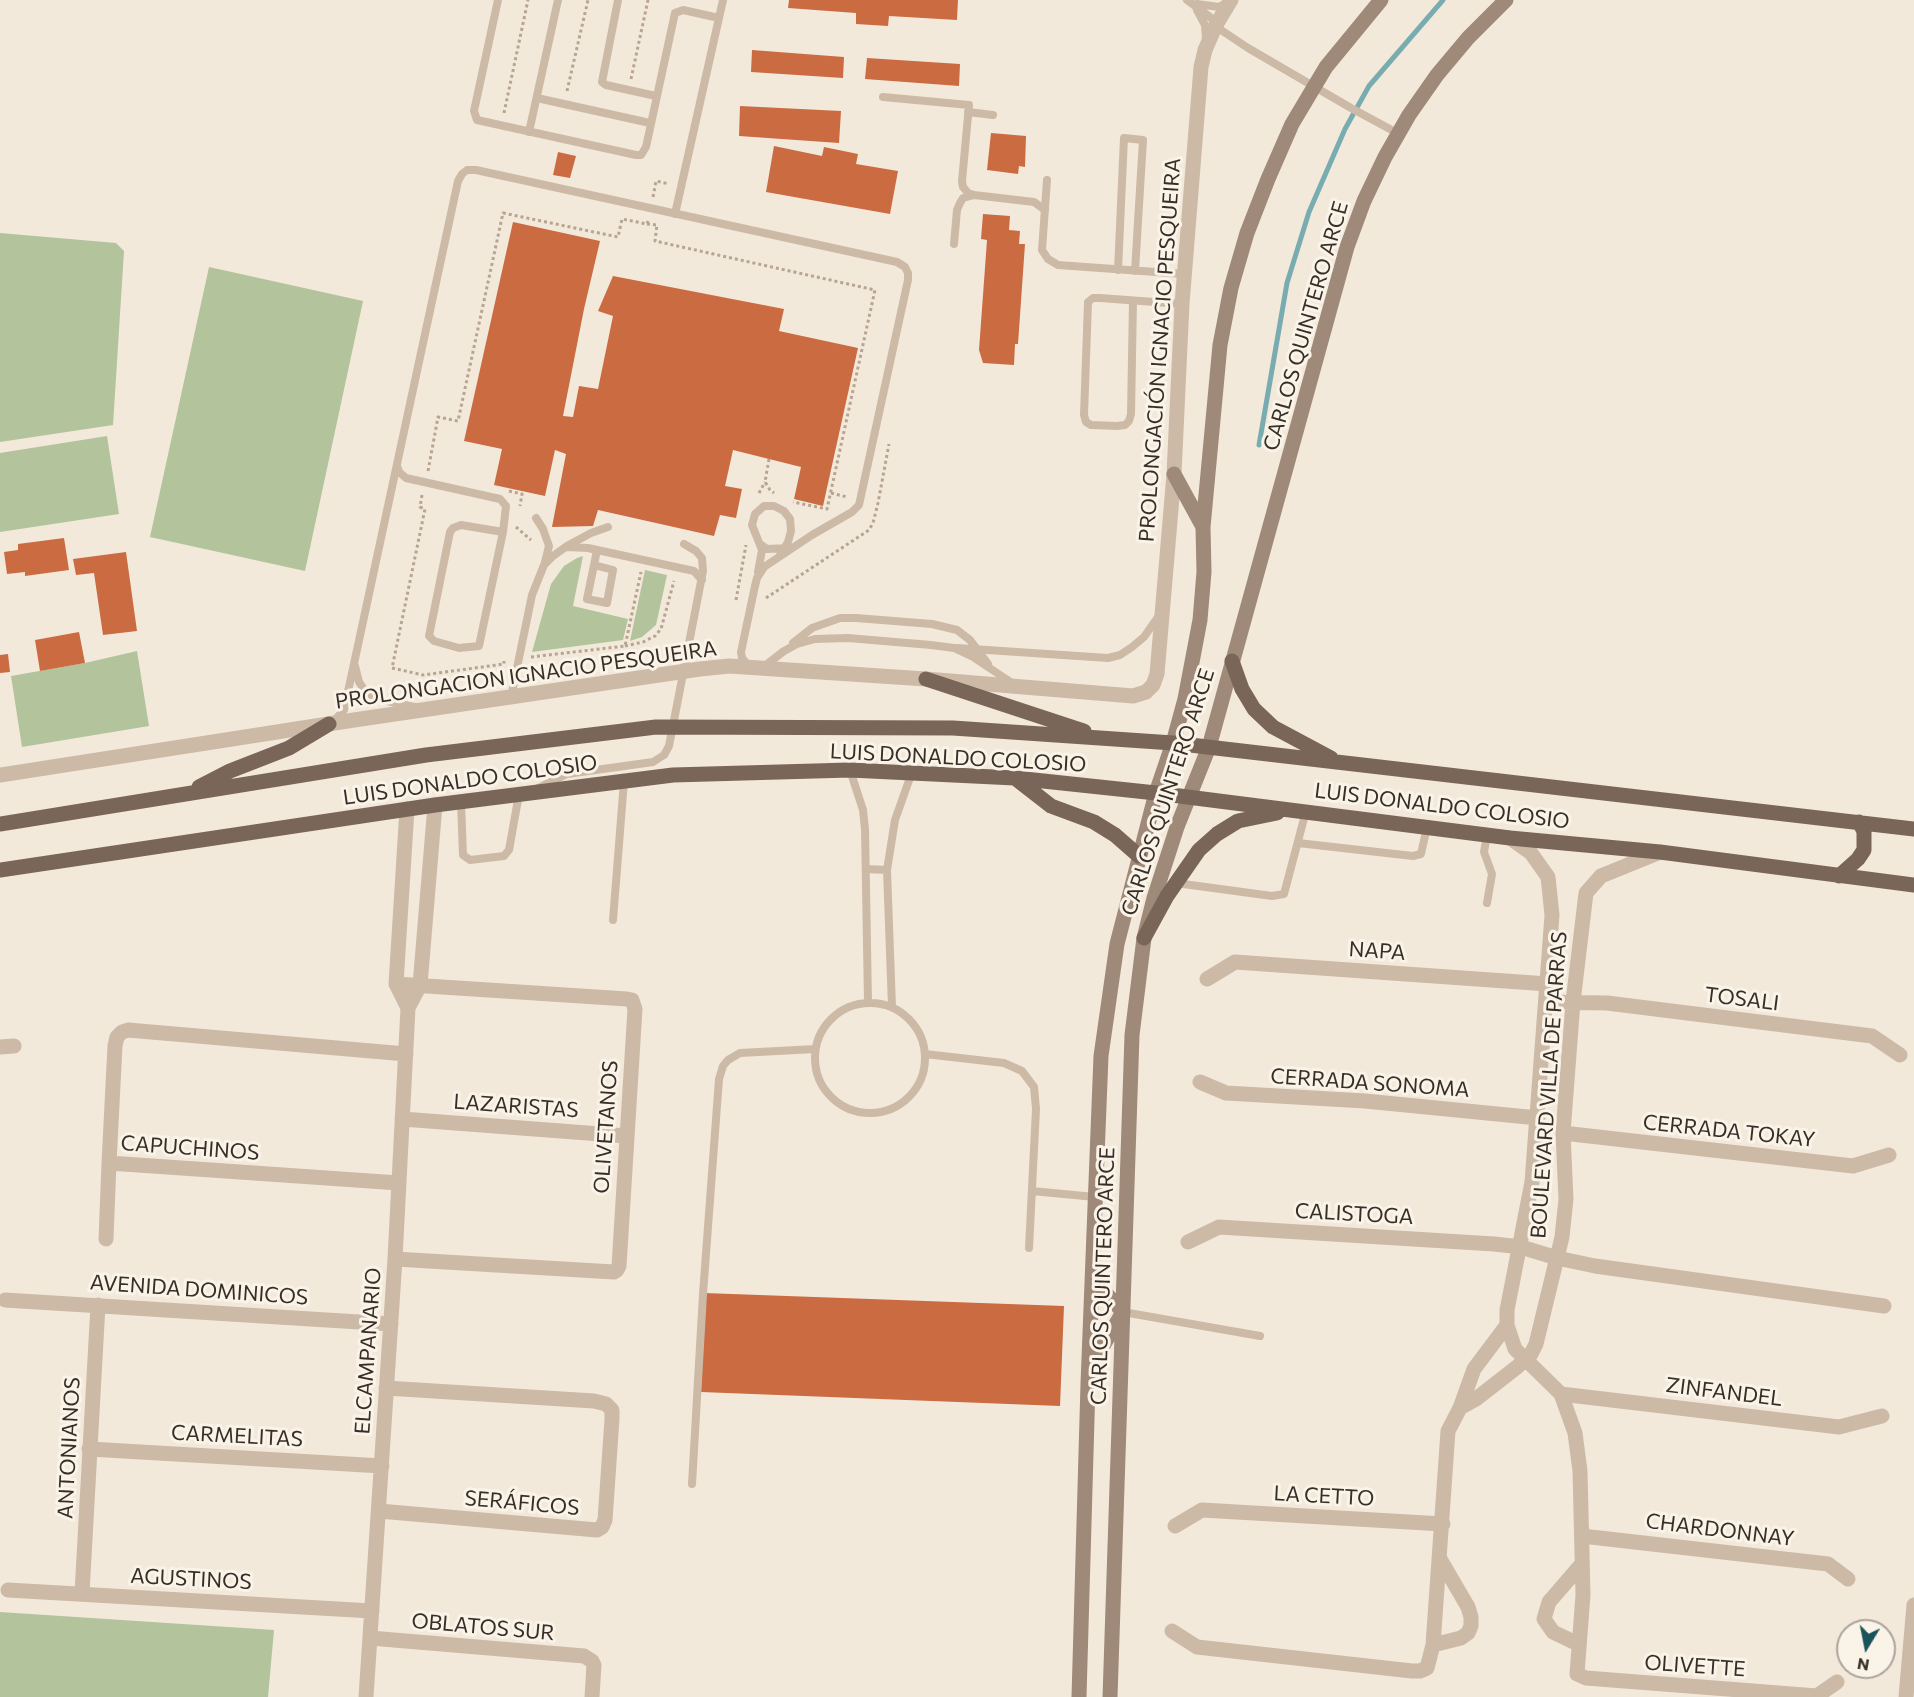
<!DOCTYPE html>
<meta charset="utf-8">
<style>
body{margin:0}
#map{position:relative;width:1914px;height:1697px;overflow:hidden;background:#f3e9db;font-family:Commissioner,sans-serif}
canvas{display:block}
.north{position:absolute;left:1836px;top:1619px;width:60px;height:60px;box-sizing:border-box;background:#faf3e8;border:2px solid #aca49b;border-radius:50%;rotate:190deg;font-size:16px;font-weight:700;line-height:24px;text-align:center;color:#382e28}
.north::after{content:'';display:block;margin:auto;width:21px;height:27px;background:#1b535b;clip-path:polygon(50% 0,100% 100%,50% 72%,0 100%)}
</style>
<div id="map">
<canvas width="1914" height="1697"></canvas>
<div class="north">N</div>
</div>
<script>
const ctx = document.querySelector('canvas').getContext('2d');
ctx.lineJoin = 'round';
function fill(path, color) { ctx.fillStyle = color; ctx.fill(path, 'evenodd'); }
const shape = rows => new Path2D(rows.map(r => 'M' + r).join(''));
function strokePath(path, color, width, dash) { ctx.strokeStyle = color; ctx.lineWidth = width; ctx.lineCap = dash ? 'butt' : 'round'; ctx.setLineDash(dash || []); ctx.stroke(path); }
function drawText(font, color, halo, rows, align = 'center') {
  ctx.font = font + ' Commissioner,sans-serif'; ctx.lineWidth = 6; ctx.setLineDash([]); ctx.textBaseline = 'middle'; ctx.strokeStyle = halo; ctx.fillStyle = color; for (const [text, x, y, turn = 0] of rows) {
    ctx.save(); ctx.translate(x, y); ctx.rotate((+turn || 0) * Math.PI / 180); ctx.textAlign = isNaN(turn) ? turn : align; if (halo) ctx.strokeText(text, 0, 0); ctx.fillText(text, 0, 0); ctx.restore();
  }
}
fill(shape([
 [0,233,116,243,124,251,113,425,0,442],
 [209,267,363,301,305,571,150,537],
 [107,436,119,514,0,532,0,453],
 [583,556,573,606,628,619,623,640,532,652,551,584,564,566,577,558],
 [645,570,667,575,656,625,642,637,630,641],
 [137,651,149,726,22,747,11,676,85,663],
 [0,1612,274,1630,268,1697,0,1697]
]), '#b3c39b');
strokePath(shape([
 [1259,445,1287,283,1309,212,1345,129,1369,86,1443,0]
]), '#79acb1', 5);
fill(shape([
 [789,0,958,0,957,20,889,16,888,26,856,24,856,13,788,8],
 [752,50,844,57,843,78,751,72],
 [867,58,960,64,959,86,865,79],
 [740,106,841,111,839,143,739,136],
 [991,133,1026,136,1025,167,1019,166,1018,174,987,170],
 [774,146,822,156,824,147,858,154,856,164,898,171,890,214,766,192],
 [558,152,576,156,570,178,553,175],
 [983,214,1010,216,1009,230,1020,231,1019,244,1025,244,1018,344,1015,344,1014,365,983,363,979,350,987,240,981,239],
 [513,222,600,241,584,309,563,416,573,417,579,386,598,389,613,316,598,311,613,276,784,309,779,331,858,348,823,506,794,499,801,467,733,450,725,486,742,489,736,518,720,515,714,536,598,510,593,526,552,527,566,454,555,450,545,496,494,485,502,449,464,441],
 [64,538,69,570,25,576,25,572,7,574,4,552,18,550,18,544],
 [126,552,137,631,103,635,94,573,76,575,73,559],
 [79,632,85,663,40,671,35,640],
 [8,654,10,672,0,673,0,655],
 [704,1293,1064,1306,1060,1406,701,1392]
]), '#cb6b42');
strokePath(shape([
 [631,79,648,0],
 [567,91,588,0],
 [504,113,528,0],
 [653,197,656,181,669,184],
 [647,224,657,225,655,241,875,290,827,509,793,502],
 [769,459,765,482,770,490,774,493],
 [428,471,438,417,458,421,503,213,618,237,622,219,647,224,648,221],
 [509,491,522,494,520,506],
 [759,493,765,482],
 [831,493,847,497],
 [422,495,420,507,425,509,392,668,423,675,504,664,504,661],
 [516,527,531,540],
 [766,598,869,530,873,523,878,503,889,444],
 [736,600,746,545],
 [625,646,643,642,655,636,661,629,674,581],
 [531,657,625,646,641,572]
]), '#b7a491', 3, [3, 3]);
strokePath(shape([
 [498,0,474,111,477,120,636,155,641,155,646,147,675,13,683,10,719,18],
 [618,0,602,82,606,85,656,96],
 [1187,0,1210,17,1221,30,1248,48,1351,108,1399,134],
 [1197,4,1219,7,1228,2],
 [1197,10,1205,25,1206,40],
 [883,97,969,105,962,181,963,187,968,193,974,195,1034,202,1045,210],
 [537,98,650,123],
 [968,112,993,115],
 [529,132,558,0],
 [1047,180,1042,250,1048,259,1058,265,1184,274],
 [675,214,723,0],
 [954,244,957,210,960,203,963,198,974,195],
 [1118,270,1124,138,1143,140,1135,271],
 [1133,301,1131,414,1129,421,1125,425,1117,426,1091,425,1086,422,1084,415,1088,302,1093,298,1100,298,1182,304],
 [397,466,399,472,406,478,500,499,506,506,503,532,479,646,459,648,434,641,429,636,450,532,453,528,461,525,503,532],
 [536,518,543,529,549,546,545,562],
 [760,544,767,549,788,548],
 [567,547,588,548,694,571,702,580],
 [594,565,613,570,607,603,587,599,594,565,597,550],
 [758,572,762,550,752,525,755,514,764,506,774,506,784,511,790,519,791,531,788,542,780,555],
 [793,643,812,628,840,618,856,618,932,624,957,630,970,640,988,664],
 [957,648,1108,658,1120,655,1132,647,1144,637,1158,617],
 [355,666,359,682,365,691,378,699,414,707],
 [511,697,532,595,544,565,553,556,567,546,591,533,608,527],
 [334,721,344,710,458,181,462,174,467,170,476,170,897,262,905,267,908,273,908,280,859,505,852,512,812,535,764,567,757,578,755,586,741,652,742,658,746,663,762,668,784,651,797,644,815,639,848,638,931,645,954,648,973,657,1012,683],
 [850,770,863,810,865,829,868,1002],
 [538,788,567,774,653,762,664,755,669,746,703,571,702,558,696,551,684,544],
 [461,802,463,855,470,860,504,856,509,850,519,794],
 [1298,843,1413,856,1421,854,1427,827],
 [866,869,887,870],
 [1176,883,1272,896,1284,894,1306,811],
 [1487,903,1492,874,1484,852,1487,835],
 [613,920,624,781],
 '815 1058a55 55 0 1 1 110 0a55 55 0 1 1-110 0Z',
 [892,1007,887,870,895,820,912,772],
 [925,1054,1004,1063,1022,1071,1034,1087,1036,1109,1029,1248],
 [1032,1191,1095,1197],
 [1123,1312,1260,1336],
 [692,1484,703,1294,719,1079,723,1066,728,1060,740,1053,815,1049]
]), '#ccbaa7', 8);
strokePath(shape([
 [407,809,396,984,408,1008],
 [1510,838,1531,853,1548,877,1552,915,1532,1182,1507,1310,1507,1325,1515,1349,1561,1394,1575,1433,1580,1471,1583,1595,1577,1674,1586,1678,1817,1696,1837,1682],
 [1207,979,1235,962,1548,984],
 [1547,1002,1607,1003,1872,1036,1900,1055],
 [0,1047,14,1046],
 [1200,1082,1226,1093,1365,1101,1538,1118],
 [402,1119,627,1136],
 [1563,1133,1853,1166,1889,1155],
 [399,1183,109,1163,115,1046,117,1037,122,1032,128,1030,406,1054],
 [106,1239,109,1163],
 [1188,1242,1219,1227,1494,1244,1521,1247,1557,1258,1595,1266,1884,1306],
 [395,1259,614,1272,617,1270,619,1266,635,1009,632,1000,627,999,396,984],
 [5,1300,391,1324],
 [1561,1394,1839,1427,1882,1416],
 [1460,1408,1476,1399,1517,1367,1531,1354,1536,1344,1562,1237,1566,1199,1563,1133,1573,1002,1586,893,1601,876,1660,852],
 [89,1449,382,1466],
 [379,1511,597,1530,602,1527,605,1520,612,1419,612,1410,606,1404,594,1401,386,1388],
 [1175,1526,1202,1510,1443,1524],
 [1582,1536,1828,1564,1848,1579],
 [8,1590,372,1611],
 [82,1593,98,1305],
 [1172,1631,1197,1647,1412,1671,1420,1671,1427,1668,1433,1645,1448,1431,1460,1408,1474,1369,1507,1325],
 [370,1638,584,1656,592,1661,594,1665,592,1697],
 [1578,1644,1553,1632,1544,1619,1549,1602,1581,1565],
 [1433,1645,1461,1638,1468,1633,1471,1626,1471,1617,1468,1607,1440,1559],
 [366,1697,395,1259,408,1008,420,985,435,805],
 [1906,1697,1914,1605]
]), '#ccbaa7', 15);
strokePath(shape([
 [0,775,354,720,700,669,729,666,926,679,1133,696,1146,692,1153,685,1157,674,1174,474,1182,304,1201,67,1205,50,1216,25,1231,0]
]), '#ccbaa7', 15);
strokePath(shape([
 [1174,474,1203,527],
 [1093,1371,1104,1344,1123,1312,1100,1287,1094,1272],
 [1079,1697,1088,1384,1101,1056,1117,944,1156,793,1173,743,1185,699,1200,620,1204,572,1203,527,1220,345,1231,288,1247,233,1268,179,1292,124,1326,67,1381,0],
 [1110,1697,1132,1035,1144,938,1154,898,1177,827,1209,747,1347,247,1364,201,1385,157,1409,115,1437,75,1468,38,1506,0]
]), '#9f8978', 15);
strokePath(shape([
 [1232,661,1242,689,1254,709,1273,727,1331,758],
 [926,679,1084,731],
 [1015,778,1051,806,1094,822,1115,835,1139,856],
 [199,787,230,771,289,748,329,724],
 [0,824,426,755,656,727,953,728,1173,743,1914,829],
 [0,870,435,805,673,775,850,770,1015,778,1156,793,1510,838,1660,852,1914,885],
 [1839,876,1858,859,1864,850,1864,831,1859,822],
 [1144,938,1167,896,1199,850,1217,834,1238,821,1277,813]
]), '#7a6658', 15);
drawText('21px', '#382e28', '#faf3e8', [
 ["CARLOS QUINTERO ARCE",1306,326,-74],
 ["PROLONGACIÓN IGNACIO PESQUEIRA",1160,350,-86],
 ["PROLONGACION IGNACIO PESQUEIRA",526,675,-8],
 ["LUIS DONALDO COLOSIO",958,758,3],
 ["LUIS DONALDO COLOSIO",470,780,-8],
 ["CARLOS QUINTERO ARCE",1168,792,-72],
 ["LUIS DONALDO COLOSIO",1442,806,7],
 ["NAPA",1377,951,4],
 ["TOSALI",1742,999,7],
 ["CERRADA SONOMA",1370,1083,4],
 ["BOULEVARD VILLA DE PARRAS",1549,1085,-86],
 ["LAZARISTAS",516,1106,4],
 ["OLIVETANOS",606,1127,-86],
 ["CERRADA TOKAY",1729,1131,6],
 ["CAPUCHINOS",190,1148,4],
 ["CALISTOGA",1354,1214,3],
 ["CARLOS QUINTERO ARCE",1103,1276,-88],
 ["AVENIDA DOMINICOS",199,1290,4],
 ["ELCAMPANARIO",368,1351,-86],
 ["ZINFANDEL",1724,1392,7],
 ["CARMELITAS",237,1436,3],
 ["ANTONIANOS",69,1448,-87],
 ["LA CETTO",1324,1496,3],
 ["SERÁFICOS",522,1503,5],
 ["CHARDONNAY",1720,1530,7],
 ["AGUSTINOS",191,1579,3],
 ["OBLATOS SUR",483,1627,5],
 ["OLIVETTE",1695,1666,4]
]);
</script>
